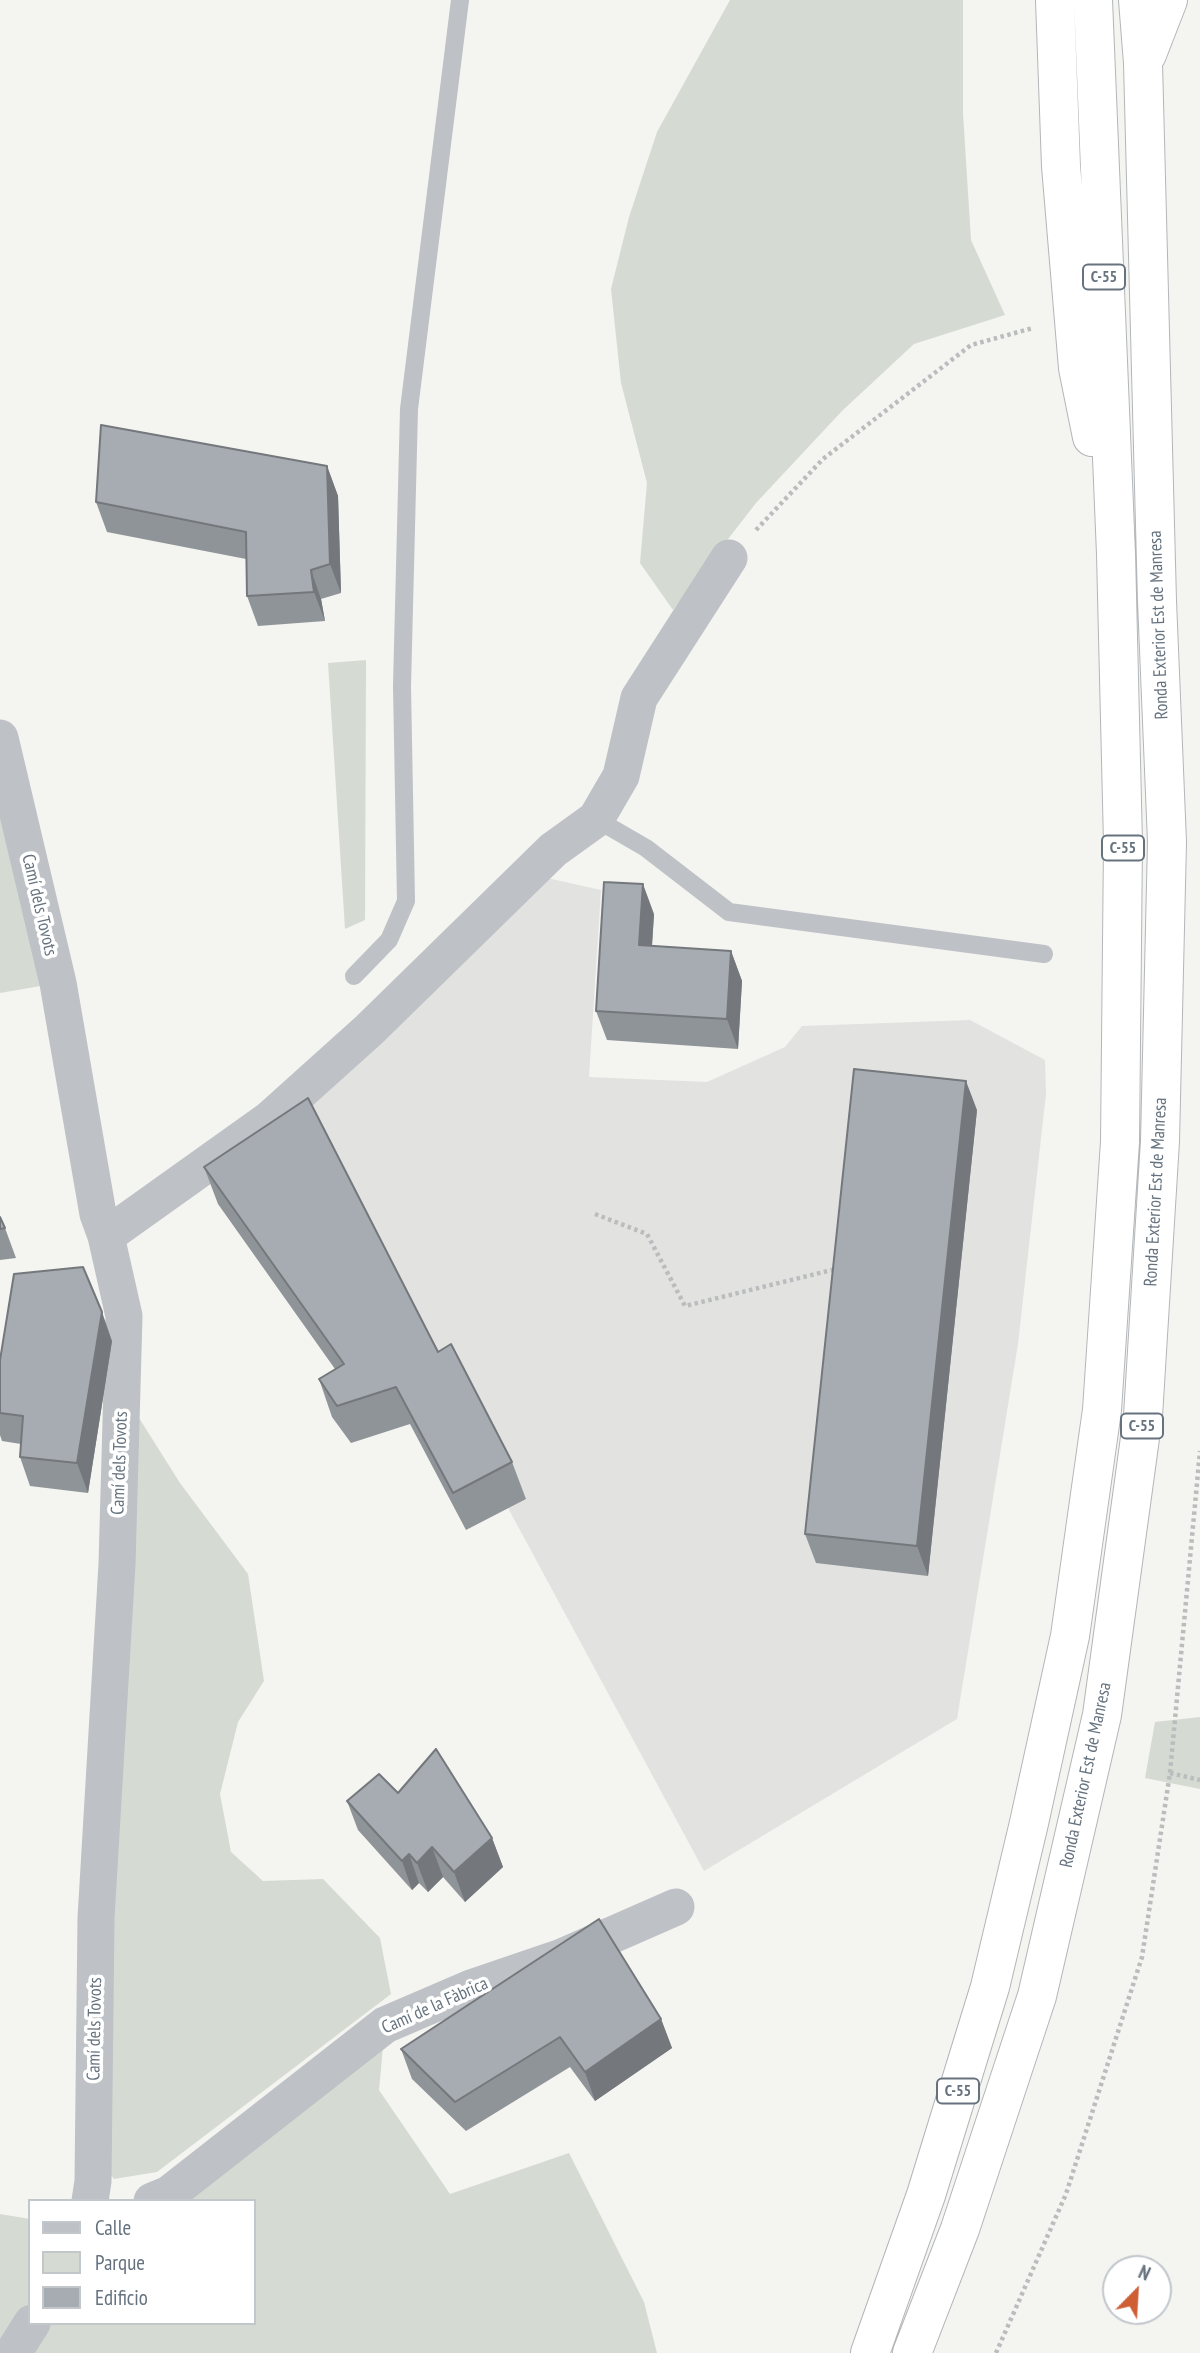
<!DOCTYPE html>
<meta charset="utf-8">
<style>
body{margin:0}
#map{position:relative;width:1200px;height:2353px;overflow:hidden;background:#f4f4f1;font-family:"PT Sans Narrow",sans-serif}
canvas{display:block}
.legend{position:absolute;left:28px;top:2199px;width:228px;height:126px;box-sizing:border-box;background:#fff;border:2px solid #c2c7cc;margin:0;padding:9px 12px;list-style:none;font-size:21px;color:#66737f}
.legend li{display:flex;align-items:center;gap:14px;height:35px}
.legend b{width:35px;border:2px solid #c2c7cc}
.north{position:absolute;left:1102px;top:2255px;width:70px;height:70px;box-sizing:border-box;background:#fff;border:2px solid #c2c7cc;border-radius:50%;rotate:24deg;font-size:19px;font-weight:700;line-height:28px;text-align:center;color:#66737f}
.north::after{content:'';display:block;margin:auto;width:24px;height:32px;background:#d05e35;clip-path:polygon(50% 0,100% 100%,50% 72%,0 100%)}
</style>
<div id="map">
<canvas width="1200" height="2353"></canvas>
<ul class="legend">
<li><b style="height:9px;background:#bec1c5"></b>Calle</li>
<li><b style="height:19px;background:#d5dbd2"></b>Parque</li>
<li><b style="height:19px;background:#a6acb1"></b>Edificio</li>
</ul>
<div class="north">N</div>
</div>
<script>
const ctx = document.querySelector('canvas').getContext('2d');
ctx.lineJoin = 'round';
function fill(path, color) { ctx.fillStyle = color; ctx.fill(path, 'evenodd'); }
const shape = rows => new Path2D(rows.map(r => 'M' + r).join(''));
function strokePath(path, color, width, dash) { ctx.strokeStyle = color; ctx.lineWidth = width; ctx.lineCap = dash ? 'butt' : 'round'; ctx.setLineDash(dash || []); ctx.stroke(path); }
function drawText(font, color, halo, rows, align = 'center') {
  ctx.font = font + ' "PT Sans Narrow",sans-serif'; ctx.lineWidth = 7; ctx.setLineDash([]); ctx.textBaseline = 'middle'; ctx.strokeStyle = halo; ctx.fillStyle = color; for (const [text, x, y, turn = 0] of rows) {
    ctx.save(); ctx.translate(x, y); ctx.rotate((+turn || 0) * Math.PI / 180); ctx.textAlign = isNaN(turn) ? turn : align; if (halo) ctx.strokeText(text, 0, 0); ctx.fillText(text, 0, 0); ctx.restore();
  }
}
fill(shape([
 [547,878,601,890,589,1077,707,1082,785,1047,802,1026,970,1020,1045,1060,1046,1094,1018,1344,957,1719,704,1871,508,1508,525,1499,451,1389,321,1135,307,1096]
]), '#e2e3e1');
fill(shape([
 [730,0,963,0,963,113,971,240,1005,315,914,344,842,411,756,503,673,610,640,563,647,483,621,383,611,289,629,217,657,132],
 [366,660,365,920,345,929,328,663],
 [0,738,58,983,0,993],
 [122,1391,180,1483,248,1574,264,1681,238,1722,220,1794,231,1852,263,1881,323,1879,380,1938,391,1994,157,2172,114,2179,93,2153],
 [1200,1717,1200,1789,1145,1778,1155,1722],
 [385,2025,379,2090,450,2194,569,2153,644,2302,657,2353,0,2353,0,2214,30,2219,30,2323,254,2323,254,2201,152,2201]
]), '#d5dbd2');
const highway = shape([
 [1055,0,1061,166,1078,368,1092,437],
 [1147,54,1168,0],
 [870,2353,926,2195,990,1987,1029,1823,1070,1636,1102,1410,1120,1142,1123,843,1116,554,1093,0],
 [912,2353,960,2229,1037,1996,1102,1715,1143,1416,1160,1141,1167,842,1157,601,1143,63,1138,0]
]);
strokePath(highway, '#b3b6b9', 40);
strokePath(shape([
 [756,530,823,459,971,345,1033,328],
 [595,1214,647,1234,685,1306,836,1269],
 [1170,1773,1200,1780],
 [996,2353,1066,2194,1142,1957,1170,1773,1200,1451]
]), '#babcbe', 4.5, [3.5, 3.5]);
strokePath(shape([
 [596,819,646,848,729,912,1044,954],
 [354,976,389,940,406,901,402,686,409,409,460,0]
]), '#bec1c5', 18);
strokePath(shape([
 [0,738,58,983,98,1214,106,1236,124,1316,117,1564,96,1918,93,2181,90,2201],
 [106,1236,270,1119,369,1030,553,850,596,819,621,776,639,698,729,558],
 [152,2201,169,2194,385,2025,471,1988,562,1957,676,1907],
 [13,2353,32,2323]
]), '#bec1c5', 37);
strokePath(highway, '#fff', 38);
fill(shape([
 [327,466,338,496,341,593,321,599,325,621,258,626,247,596,246,559,107,532,96,502],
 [654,914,652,946,731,951,742,981,738,1049,607,1040,596,1011],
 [977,1110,928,1576,816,1563,805,1534],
 [204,1167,438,1352,512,1462,526,1499,466,1530,410,1424,351,1443,332,1417,319,1379,335,1369,218,1204],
 [0,1217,5,1228,16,1258,0,1260],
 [112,1341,88,1493,30,1486,20,1457,21,1444,2,1441,0,1435,0,1360],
 [398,1793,492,1838,503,1867,465,1902,443,1877,428,1892,419,1883,412,1890,358,1830,347,1801],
 [661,2019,672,2048,595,2101,570,2067,466,2131,412,2079,401,2049]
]), '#8f9498');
fill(shape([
 [327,466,338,496,341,593,330,564],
 [311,570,321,599,325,621,314,592],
 [643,884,654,914,650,975,639,945],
 [731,951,742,981,738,1049,727,1019],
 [966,1081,977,1110,928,1576,917,1546],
 [102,1312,112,1341,88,1493,77,1463],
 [492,1838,503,1867,465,1902,454,1872],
 [432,1847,443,1877,428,1892,417,1863],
 [409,1854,419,1883,412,1890,402,1861],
 [661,2019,672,2048,595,2101,585,2072]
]), '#74787c');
const building = shape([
 [101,425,327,466,330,564,311,570,314,592,247,596,246,532,96,502,101,425],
 [604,882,643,884,639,945,731,951,727,1019,596,1011,604,882],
 [854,1069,966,1081,917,1546,805,1534,854,1069],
 [308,1098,438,1352,451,1344,512,1462,453,1493,396,1387,337,1406,319,1379,344,1364,204,1167,308,1098],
 [0,1217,5,1228,0,1229,0,1217],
 [83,1267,102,1312,77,1463,20,1457,23,1416,0,1413,0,1360,14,1274,83,1267],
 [436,1749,492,1838,454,1872,432,1847,417,1863,409,1854,402,1861,347,1801,379,1774,398,1793,436,1749],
 [599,1919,661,2019,585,2072,560,2037,455,2102,401,2049,599,1919]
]);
fill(building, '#a6acb1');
strokePath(building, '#74787c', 2);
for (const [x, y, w] of [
 [1104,277,42],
 [1123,848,42],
 [1142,1426,42],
 [958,2091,42]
]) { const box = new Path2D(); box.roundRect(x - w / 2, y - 12.5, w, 25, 5); ctx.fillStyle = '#fff'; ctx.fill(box); strokePath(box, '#66737f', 2); }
drawText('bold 16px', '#66737f', null, [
 ["C-55",1104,277],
 ["C-55",1123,848],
 ["C-55",1142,1426],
 ["C-55",958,2091]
]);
drawText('18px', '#66737f', '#fff', [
 ["Ronda Exterior Est de Manresa",1159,625,-92],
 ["Camí dels Tovots",39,905,77],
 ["Ronda Exterior Est de Manresa",1156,1192,-87],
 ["Camí dels Tovots",120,1463,-88],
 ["Ronda Exterior Est de Manresa",1086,1775,-78],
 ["Camí de la Fàbrica",435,2006,-24],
 ["Camí dels Tovots",95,2029,-89]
]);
</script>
